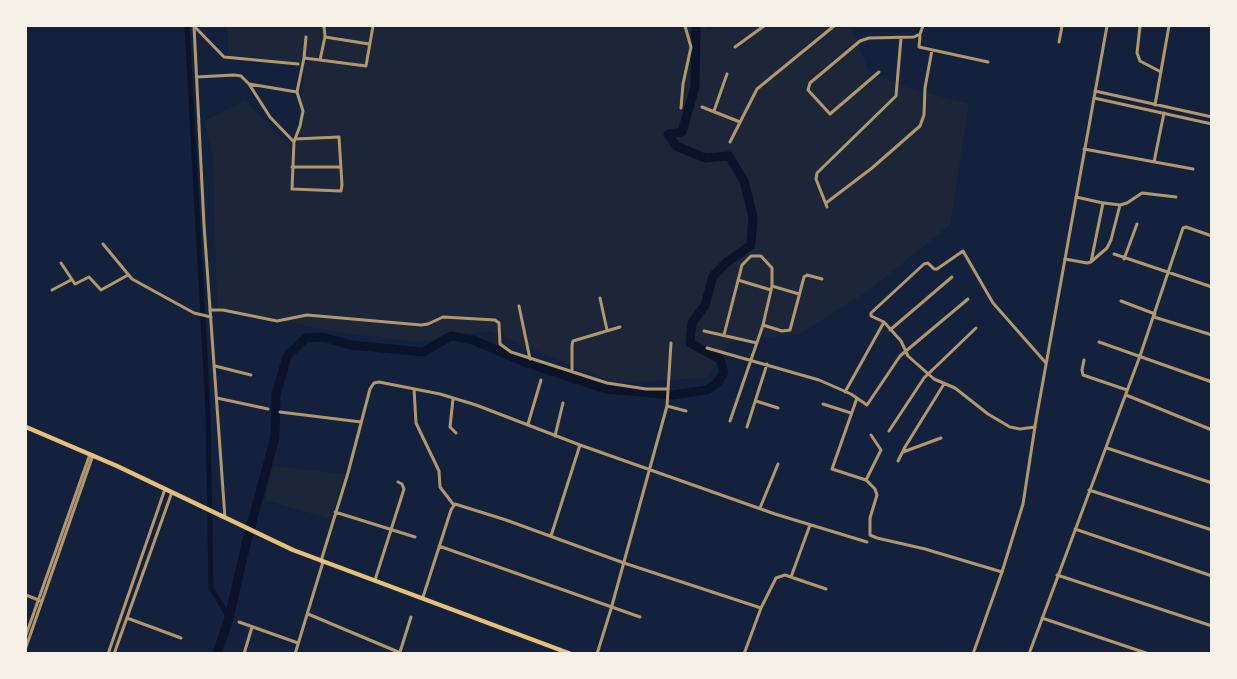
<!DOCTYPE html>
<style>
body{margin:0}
#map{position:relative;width:1237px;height:679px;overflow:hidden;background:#14213d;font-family:"DM Sans",sans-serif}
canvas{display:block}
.frame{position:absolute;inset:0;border:27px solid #f6f1e7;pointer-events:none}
</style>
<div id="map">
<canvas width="1237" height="679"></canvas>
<div class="frame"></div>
</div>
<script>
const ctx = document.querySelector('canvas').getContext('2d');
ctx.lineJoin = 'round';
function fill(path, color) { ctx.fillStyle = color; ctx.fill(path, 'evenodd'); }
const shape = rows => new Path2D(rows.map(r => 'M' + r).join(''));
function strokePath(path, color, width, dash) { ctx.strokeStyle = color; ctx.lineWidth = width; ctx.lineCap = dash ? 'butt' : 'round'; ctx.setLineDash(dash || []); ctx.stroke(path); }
fill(shape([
 [227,26,704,26,710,31,715,26,789,26,792,28,798,26,851,26,869,72,909,88,969,104,950,225,868,291,799,334,730,342,707,378,613,383,490,331,415,342,335,332,217,307,213,157,204,121,245,100,292,149,298,143,305,64,278,65,229,57],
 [273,466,345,474,331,519,265,500]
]), '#1d2539');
strokePath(shape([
 [187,26,208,411,211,587,229,618]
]), '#0b132b', 5);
strokePath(shape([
 [217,654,229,618,246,544,275,437,276,395,287,356,306,338,323,337,351,345,423,352,451,336,473,340,527,363,606,389,672,395,707,390,718,382,724,372,720,359,690,343,692,323,705,305,713,276,727,262,751,245,753,217,744,181,729,156,705,158,676,146,668,134,682,132,695,87,696,26]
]), '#0b132b', 9);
strokePath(shape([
 [26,653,26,654]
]), '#b1986c', 1.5);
strokePath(shape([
 [194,26,224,57,298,64],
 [1140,26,1137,53,1140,61,1161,72],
 [920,36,919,47,988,62],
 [325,37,369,44],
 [1059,42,1062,26],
 [735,47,764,26],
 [304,58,320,60,325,37,324,26],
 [320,60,366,66,373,26],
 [879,72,830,114,808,90,810,83,860,41,869,38,914,37,920,34,923,26],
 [197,77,234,75,241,76,249,84,270,117,294,142],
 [249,84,297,92],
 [1095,91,1212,117],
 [1094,98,1212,124],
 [1155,105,1169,26],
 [702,107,740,122],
 [681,108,683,84,691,47,685,26],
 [714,111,727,74],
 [295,139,339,137,342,185,341,191,292,189,294,142,295,139,300,126,303,111,297,92,304,58,306,37],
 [730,142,757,89,834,26],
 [1084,149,1193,169],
 [1154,162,1164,113],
 [292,167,340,167],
 [826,203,872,168,920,126,924,115,925,88,932,50],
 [1104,203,1120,205,1127,203,1142,193,1176,197],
 [827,207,816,179,817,173,896,96,901,38],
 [103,244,132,279,194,313,211,317],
 [1114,254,1212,287],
 [1065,259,1087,263,1091,262,1103,203,1076,197],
 [1124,259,1137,224],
 [1092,261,1107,248,1111,240,1120,205],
 [61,263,75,284,89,277,101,290,128,275],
 [738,280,771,290],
 [772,286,799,294],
 [52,290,71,280],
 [600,298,607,330],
 [1121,301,1155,314],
 [519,306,530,359],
 [210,310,223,310,277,321,307,315,421,325,428,324,443,317,495,320,499,323,500,344,511,352,607,383,646,389,667,389],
 [1154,317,1212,335],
 [763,325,782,331,790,330,804,277,807,275,822,279],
 [890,330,952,277],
 [704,331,757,343],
 [724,335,742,265,751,256,761,256,772,268,772,286,763,325,730,421],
 [1099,342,1212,382],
 [707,348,819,380,851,394,867,405,900,356,968,299],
 [1084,360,1082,370,1083,375,1127,390],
 [215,366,251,375],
 [572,371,572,345,573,341,620,327],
 [414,389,416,423,439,471,440,487,453,504],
 [845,392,884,322],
 [1126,395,1212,430],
 [217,398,268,409],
 [857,398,832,469,866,480,875,489,877,495,870,518,870,535,877,538,925,549,1002,572],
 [453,399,450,427,456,433],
 [756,401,778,408],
 [823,404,851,413],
 [667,406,686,411],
 [280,412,361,422],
 [528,424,541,380],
 [747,427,767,364],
 [1035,427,1020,429,1010,427,988,414,955,388,934,379,908,356,901,341,884,322,871,316,871,313,924,264,928,263,934,269,937,269,963,251,993,303,1046,363],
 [889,431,924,378,976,328],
 [555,436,563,403],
 [1107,448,1212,483],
 [903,452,941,438],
 [898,461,905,447,944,384],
 [866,480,881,450,871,435],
 [1089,490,1212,530],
 [760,508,778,464],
 [335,512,415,537],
 [1075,529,1212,576],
 [551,536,580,445],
 [439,546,640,617],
 [321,561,348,473,370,389,374,383,379,382,440,394,476,405,580,445,775,514,867,542],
 [1057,575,1212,626],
 [791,577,810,525],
 [375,580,404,489,402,484,398,482],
 [26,595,41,601],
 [423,597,451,510,455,504,506,520,624,563,761,608],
 [308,614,403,654],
 [127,618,181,638],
 [1042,618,1149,654],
 [239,622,298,643],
 [26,635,90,454],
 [26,647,93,455],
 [400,652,411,617],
 [108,654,165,489],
 [114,654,172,492],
 [244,654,252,627],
 [295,654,323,562],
 [597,654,611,609,667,406,671,343],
 [744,654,761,608,776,578,785,575,826,589],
 [1029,654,1140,356,1183,228,1186,227,1212,236]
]), '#b1986c', 3);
strokePath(shape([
 [194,26,204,225,225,518],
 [973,654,1002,572,1023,504,1036,420,1107,26]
]), '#b1986c', 3);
strokePath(shape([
 [26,427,117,466,293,550,571,654]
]), '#e5c07b', 4.5);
</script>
